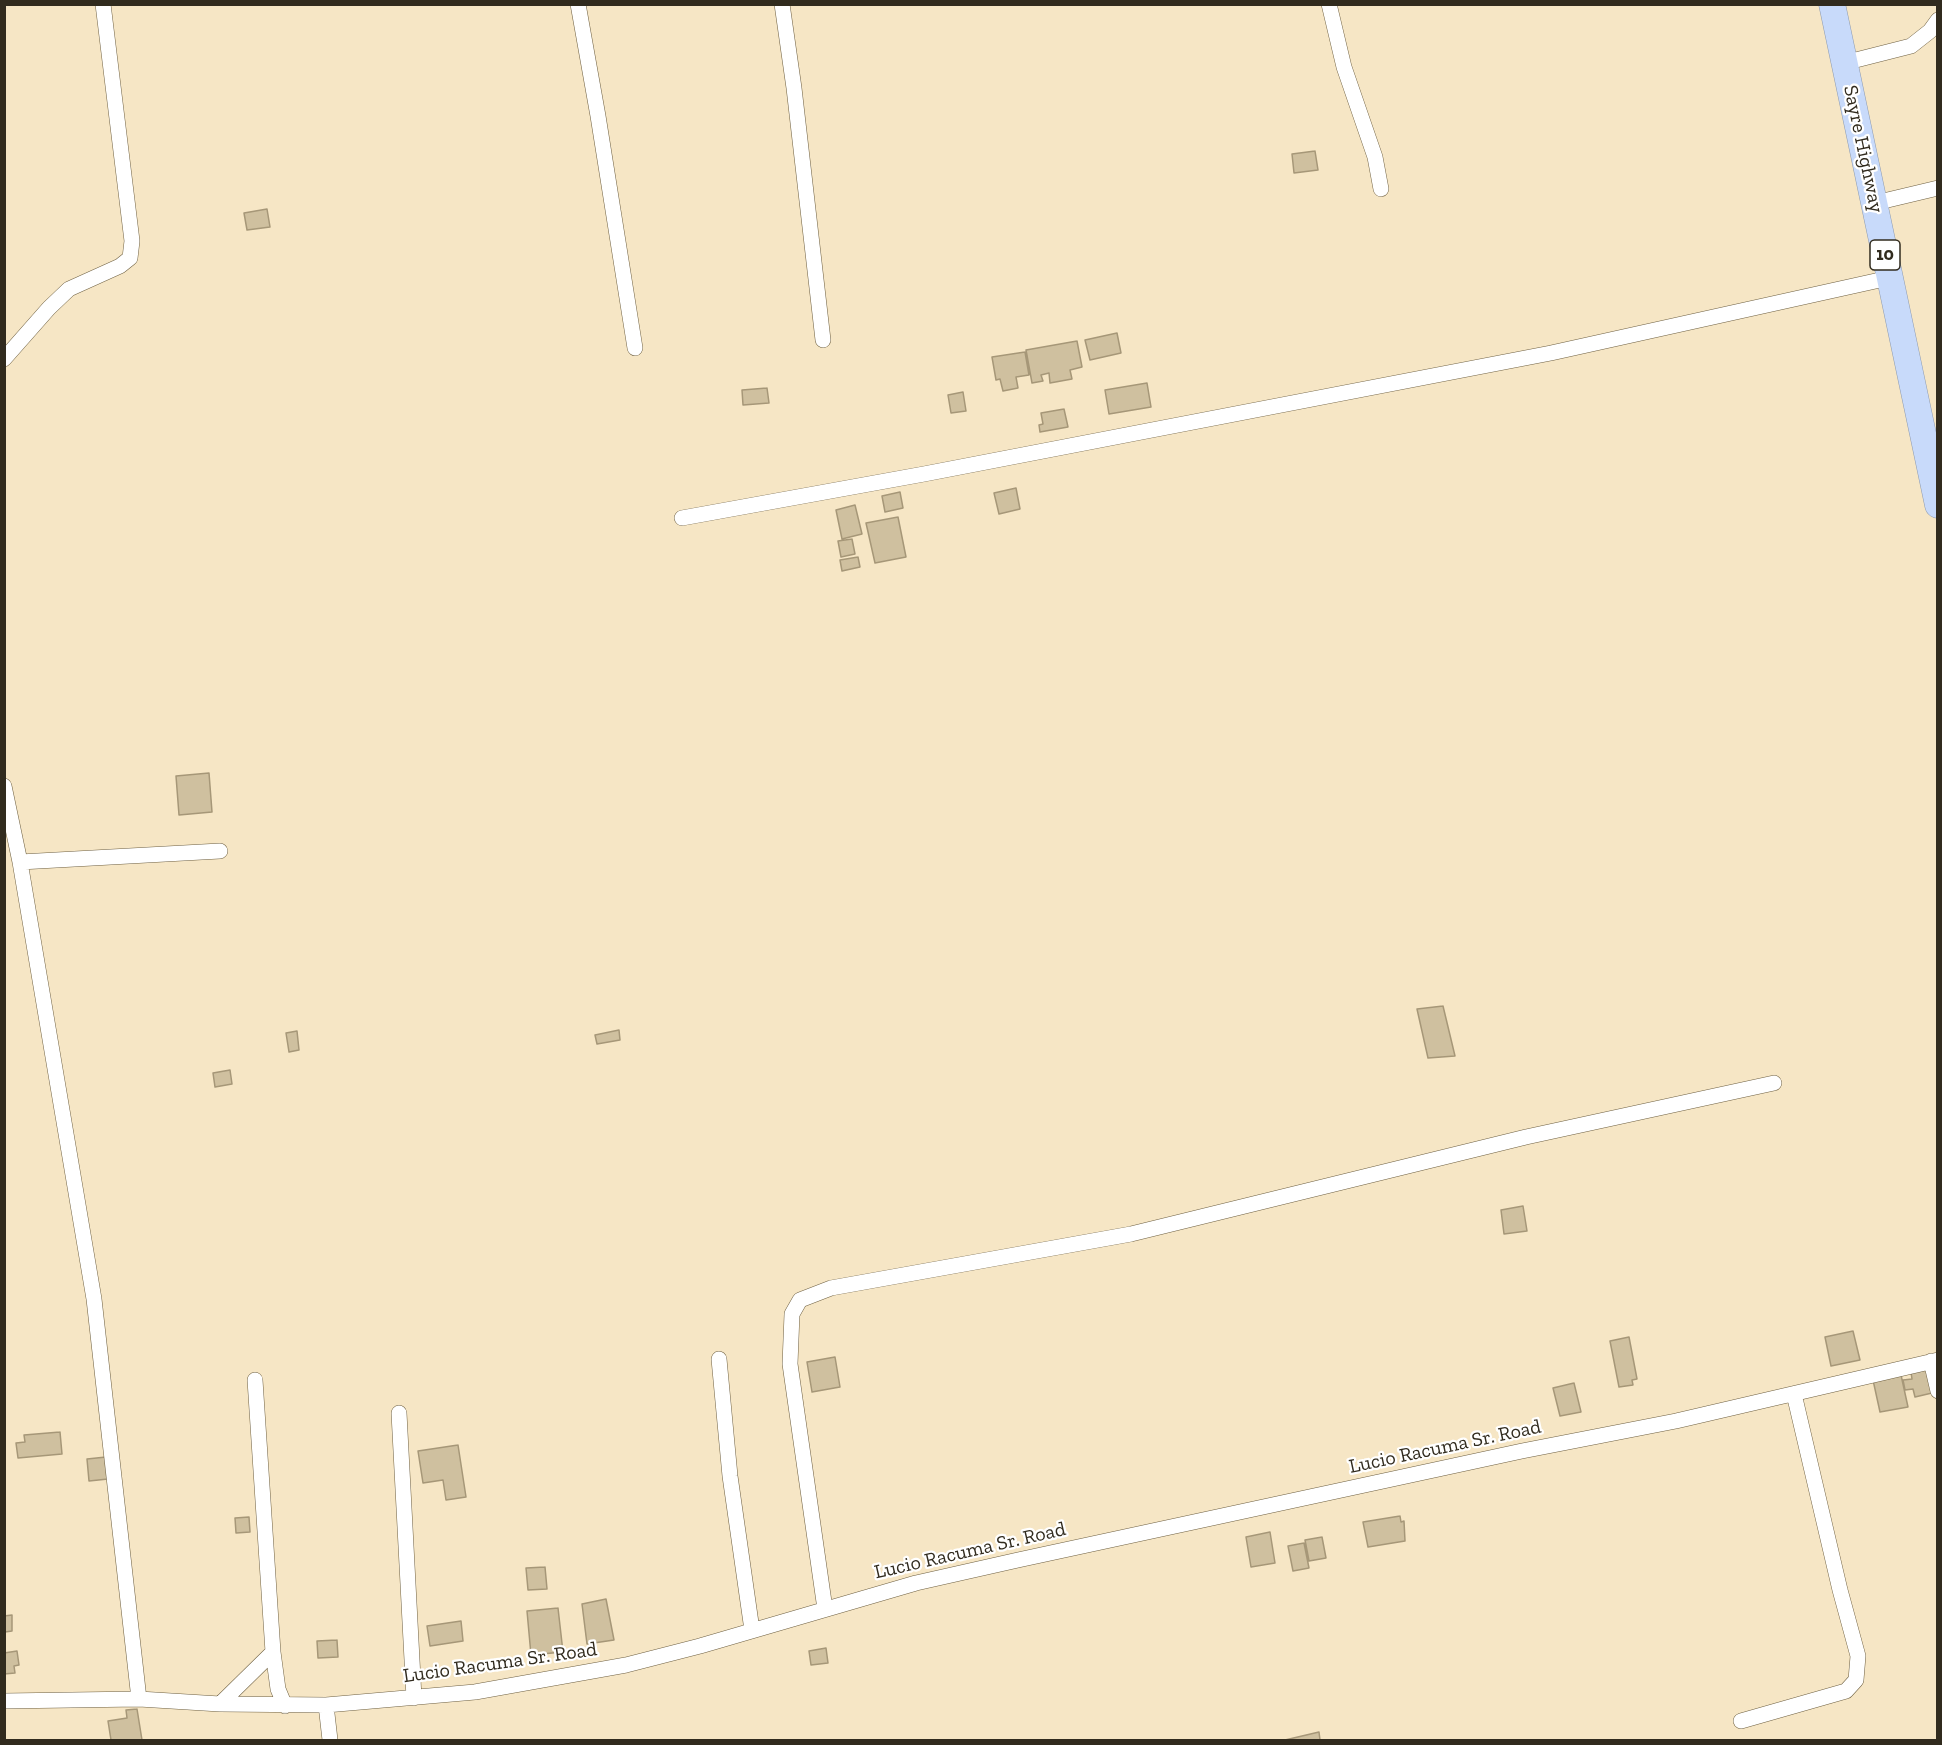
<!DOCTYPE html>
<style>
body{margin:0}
#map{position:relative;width:1942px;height:1745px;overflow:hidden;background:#f6e6c5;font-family:"Zilla Slab",serif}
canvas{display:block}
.frame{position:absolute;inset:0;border:6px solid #312b1e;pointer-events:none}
</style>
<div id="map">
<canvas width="1942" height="1745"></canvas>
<div class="frame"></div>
</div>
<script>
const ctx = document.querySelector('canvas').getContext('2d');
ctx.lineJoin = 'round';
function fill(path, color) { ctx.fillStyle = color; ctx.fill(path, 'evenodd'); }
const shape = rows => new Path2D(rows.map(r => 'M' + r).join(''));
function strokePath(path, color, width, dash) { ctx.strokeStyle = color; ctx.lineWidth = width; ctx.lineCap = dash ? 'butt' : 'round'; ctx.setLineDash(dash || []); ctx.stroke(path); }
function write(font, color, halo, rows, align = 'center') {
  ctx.font = font + ' "Zilla Slab",serif'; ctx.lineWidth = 4.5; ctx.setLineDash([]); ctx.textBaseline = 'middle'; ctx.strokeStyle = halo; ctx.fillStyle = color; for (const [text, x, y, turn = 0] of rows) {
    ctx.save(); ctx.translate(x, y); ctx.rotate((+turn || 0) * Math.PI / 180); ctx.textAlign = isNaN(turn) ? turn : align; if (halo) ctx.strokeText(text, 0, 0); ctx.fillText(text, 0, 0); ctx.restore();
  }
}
const building = shape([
 [1315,151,1318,170,1294,173,1292,154,1315,151],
 [267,209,270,227,247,230,244,213,267,209],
 [1117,333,1121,353,1090,360,1085,340,1117,333],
 [1077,341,1082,367,1070,370,1072,379,1050,383,1049,373,1041,375,1043,381,1032,383,1026,350,1077,341],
 [1025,352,1029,375,1016,377,1018,388,1003,391,1000,379,996,380,992,357,1025,352],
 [1147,383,1151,407,1109,414,1105,390,1147,383],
 [767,388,769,403,743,405,742,390,767,388],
 [963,392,966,411,951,413,948,395,963,392],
 [1064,409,1068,427,1040,432,1039,425,1043,424,1041,413,1064,409],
 [1016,488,1020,509,999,514,994,493,1016,488],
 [900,492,903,508,885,512,882,496,900,492],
 [855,505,862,534,842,539,836,510,855,505],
 [898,517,906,557,875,563,866,523,898,517],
 [852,539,855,554,841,557,838,541,852,539],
 [858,557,860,567,842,571,840,560,858,557],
 [209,773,212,812,179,815,176,776,209,773],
 [1443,1006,1455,1056,1428,1058,1417,1009,1443,1006],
 [619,1030,620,1040,597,1044,595,1035,619,1030],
 [297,1031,299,1050,289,1052,286,1033,297,1031],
 [230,1070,232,1084,215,1087,213,1073,230,1070],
 [1523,1206,1527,1231,1504,1234,1501,1210,1523,1206],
 [1853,1331,1860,1360,1831,1366,1825,1337,1853,1331],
 [1629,1337,1637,1379,1632,1380,1633,1385,1619,1387,1610,1341,1629,1337],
 [835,1357,840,1387,812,1392,807,1362,835,1357],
 [1927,1368,1932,1393,1915,1397,1913,1389,1905,1390,1903,1380,1912,1379,1911,1372,1927,1368],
 [1901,1375,1908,1407,1880,1412,1873,1380,1901,1375],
 [1574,1383,1581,1412,1560,1416,1553,1388,1574,1383],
 [60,1432,62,1454,18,1458,16,1443,25,1442,24,1435,60,1432],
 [458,1445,466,1497,446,1500,443,1480,423,1483,418,1451,458,1445],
 [106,1457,108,1479,89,1481,87,1459,106,1457],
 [1400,1516,1401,1522,1404,1521,1405,1541,1368,1547,1363,1522,1400,1516],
 [249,1517,250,1532,236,1533,235,1518,249,1517],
 [1270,1532,1275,1563,1251,1567,1246,1537,1270,1532],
 [1322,1537,1326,1558,1309,1561,1305,1540,1322,1537],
 [1304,1543,1309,1568,1293,1571,1288,1546,1304,1543],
 [545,1567,547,1589,528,1590,526,1568,545,1567],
 [606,1599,614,1640,587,1644,582,1604,606,1599],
 [558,1608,563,1652,531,1655,527,1611,558,1608],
 [12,1615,12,1631,5,1632,4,1638,4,1616,12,1615],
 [461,1621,463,1641,430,1646,427,1626,461,1621],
 [337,1640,338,1657,318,1658,317,1641,337,1640],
 [826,1648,828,1663,811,1665,809,1651,826,1648],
 [17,1651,19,1665,14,1666,15,1673,4,1674,4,1653,17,1651],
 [137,1709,142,1740,111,1740,108,1721,127,1718,126,1710,137,1709],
 [1319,1732,1320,1740,1285,1740,1319,1732]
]);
fill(building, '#cfc09f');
strokePath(building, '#a69778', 1.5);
const minor = shape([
 [578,4,598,116,635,348],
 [782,4,794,88,823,340],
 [1329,4,1344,67,1375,157,1381,189],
 [1844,63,1911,46,1930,31,1938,20],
 [1875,203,1938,188],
 [4,359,49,308,69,289,120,266,130,258,132,241,103,4],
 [682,518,924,474,1551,353,1889,278],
 [4,786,20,862,94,1299,139,1699],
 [20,862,220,851],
 [719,1359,730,1476,752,1630],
 [1931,1361,1938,1391],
 [255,1380,273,1652,278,1689,285,1706],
 [399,1413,414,1698],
 [825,1609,790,1364,792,1314,800,1300,831,1288,1131,1234,1526,1137,1774,1083],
 [4,1701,139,1699,220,1704,326,1705,475,1692,626,1665,700,1646,916,1583,1018,1560,1522,1451,1676,1421,1938,1360],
 [220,1704,273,1652],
 [326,1705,330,1740],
 [1741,1721,1846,1691,1856,1680,1858,1656,1840,1590,1794,1394]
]);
const trunk = shape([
 [1832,4,1938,505]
]);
strokePath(minor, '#6f6143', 16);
strokePath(trunk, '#8a97ac', 27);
strokePath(minor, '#fff', 15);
strokePath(trunk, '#c8dafa', 26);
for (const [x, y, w] of [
 [1885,255,30]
]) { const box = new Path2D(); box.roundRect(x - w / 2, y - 15, w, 30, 4.5); ctx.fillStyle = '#fff'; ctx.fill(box); strokePath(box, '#312b1e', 1.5); }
write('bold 18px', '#312b1e', null, [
 ["10",1885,255]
]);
write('20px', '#312b1e', '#fff', [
 ["Sayre Highway",1863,149,78],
 ["Lucio Racuma Sr. Road",1445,1447,-12],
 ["Lucio Racuma Sr. Road",970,1551,-13],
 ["Lucio Racuma Sr. Road",500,1663,-8]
]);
</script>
